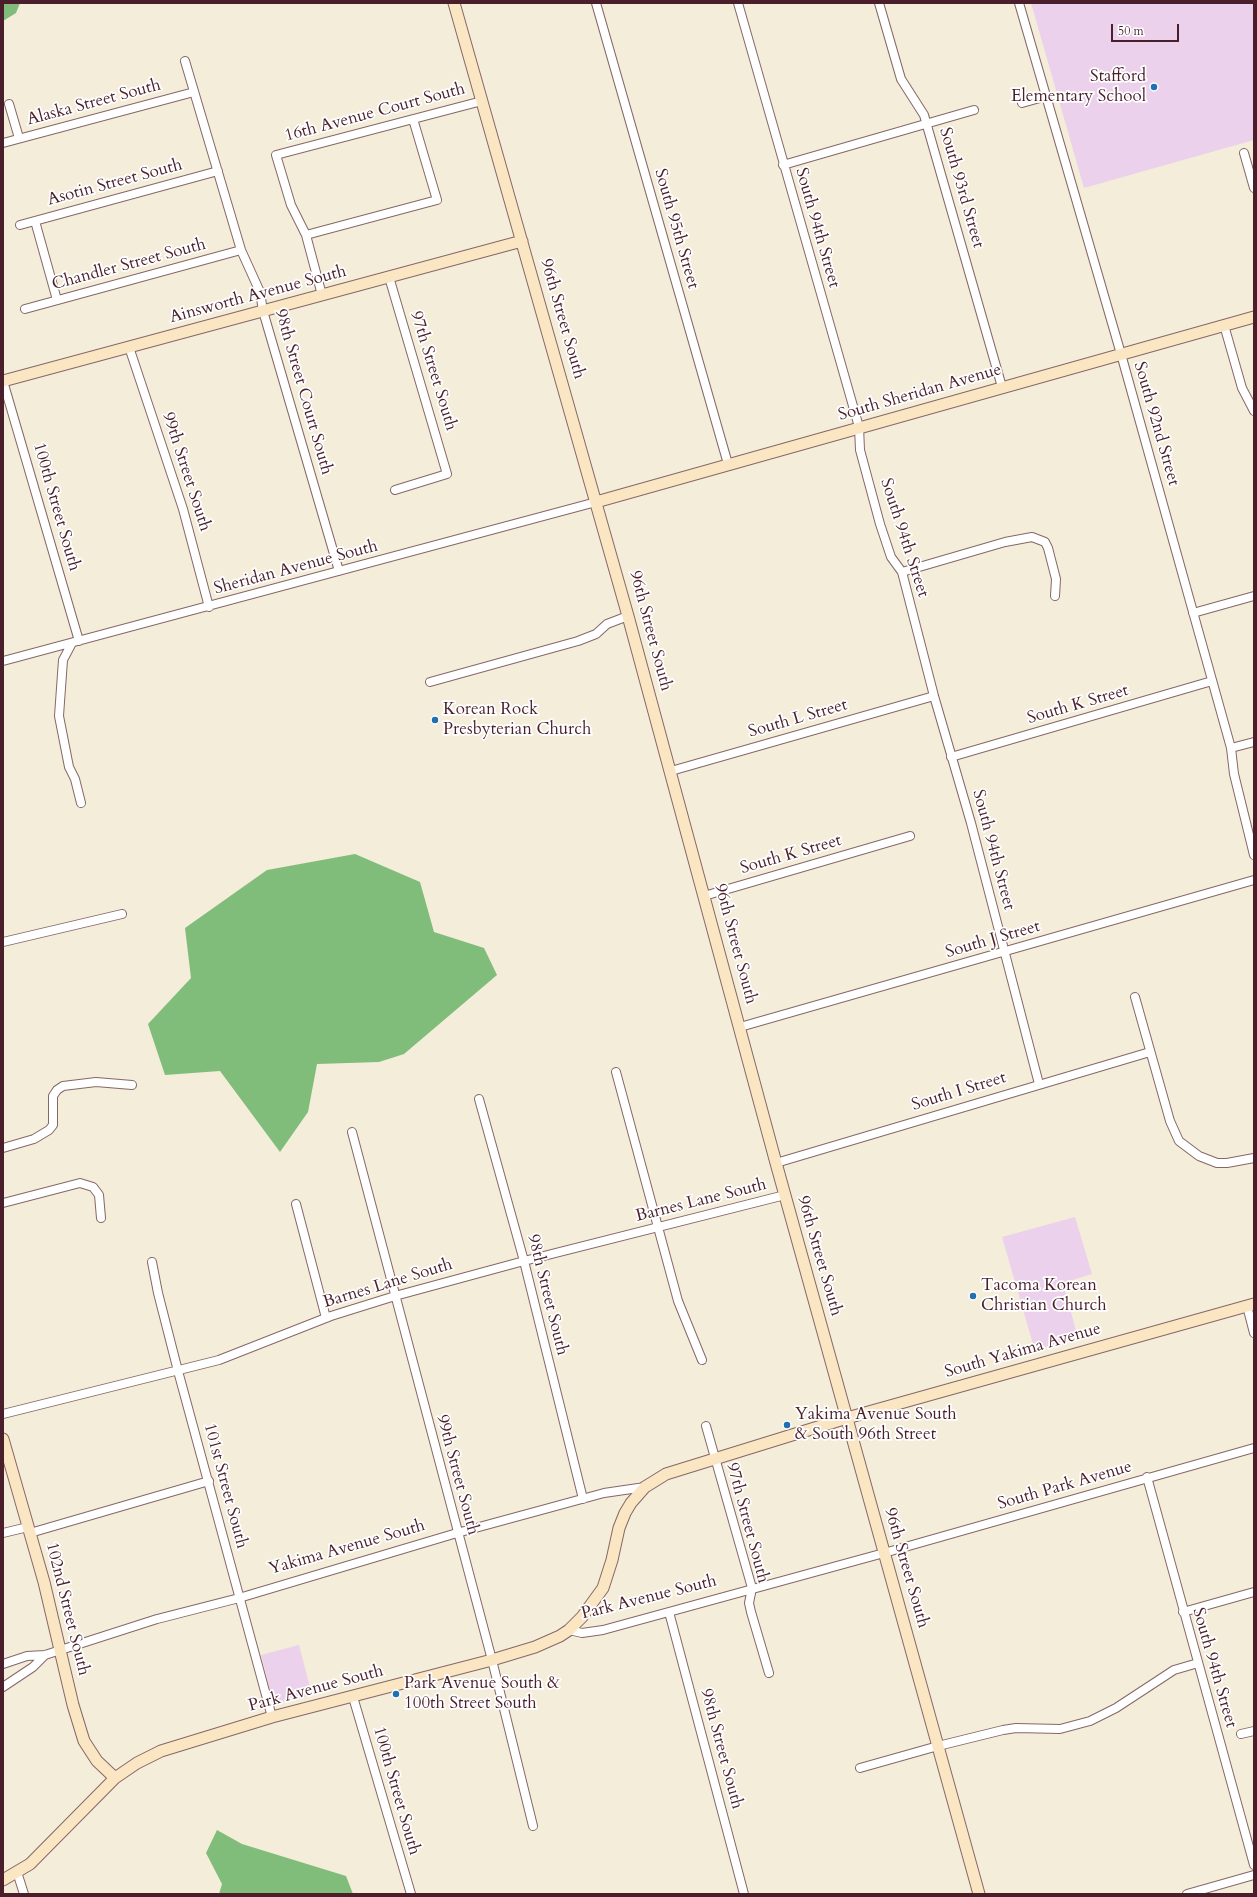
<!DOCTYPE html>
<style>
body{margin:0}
#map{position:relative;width:1257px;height:1897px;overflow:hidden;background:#f4edda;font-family:Cardo,serif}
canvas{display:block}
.frame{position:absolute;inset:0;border:4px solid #4a1f2b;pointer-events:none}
.scale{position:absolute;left:1111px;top:24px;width:68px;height:18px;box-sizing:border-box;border:2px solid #4a1f2b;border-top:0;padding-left:5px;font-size:12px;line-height:14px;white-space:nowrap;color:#4a1f2b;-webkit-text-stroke:3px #fff;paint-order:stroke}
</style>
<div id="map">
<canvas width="1257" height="1897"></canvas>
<div class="frame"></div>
<div class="scale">50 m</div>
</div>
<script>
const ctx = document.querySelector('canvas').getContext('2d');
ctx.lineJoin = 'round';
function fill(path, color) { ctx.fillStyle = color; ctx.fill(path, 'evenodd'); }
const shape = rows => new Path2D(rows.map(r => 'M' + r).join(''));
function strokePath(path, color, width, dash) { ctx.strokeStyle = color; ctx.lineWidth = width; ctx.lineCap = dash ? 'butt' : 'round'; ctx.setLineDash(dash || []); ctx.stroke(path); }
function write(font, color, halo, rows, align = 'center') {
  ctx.font = font + ' Cardo,serif'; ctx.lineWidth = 3.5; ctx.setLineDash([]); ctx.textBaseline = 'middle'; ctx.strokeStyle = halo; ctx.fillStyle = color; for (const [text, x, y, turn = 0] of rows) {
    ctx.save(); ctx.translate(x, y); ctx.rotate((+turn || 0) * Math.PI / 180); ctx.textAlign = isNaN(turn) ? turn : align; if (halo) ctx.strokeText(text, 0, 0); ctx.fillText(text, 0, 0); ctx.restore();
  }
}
fill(shape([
 [1031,3,1254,3,1254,140,1084,188],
 [1075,1217,1092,1274,1063,1283,1078,1338,1035,1351,1002,1237],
 [299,1645,312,1695,274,1705,261,1655]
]), '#ebd1eb');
fill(shape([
 [3,3,20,3,16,13,3,21],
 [355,854,420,882,434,932,484,948,497,975,404,1054,379,1062,317,1064,308,1112,280,1152,220,1071,165,1075,148,1024,191,978,185,928,267,870],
 [217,1830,242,1844,346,1876,353,1894,219,1894,222,1884,206,1853]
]), '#80bd7b');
const street = shape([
 [596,3,728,464],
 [738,3,859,427,860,450,880,524,891,557,902,572,934,696,971,823,1039,1084],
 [879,3,901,79,924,115,1002,387],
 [1019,3,1121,354,1231,748,1234,774,1254,855],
 [185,61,241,250,260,292,263,311,339,571],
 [1022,103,1047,96],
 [9,104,19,138],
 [3,143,194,92],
 [1244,153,1254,188],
 [783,165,974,110],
 [35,221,57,300],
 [20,225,218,171],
 [306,235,437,200,413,119],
 [389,277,447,474,395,490],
 [322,295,306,235,291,205,276,155,482,101],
 [25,309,241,250],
 [1224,325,1242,388,1254,411],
 [129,347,183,509,209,607],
 [3,381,79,641],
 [902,572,1005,542,1032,537,1045,542,1048,548,1056,579,1055,596],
 [1193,613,1254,596],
 [72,643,63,660,59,716,69,767,75,779,81,803],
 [3,661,596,502],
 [430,682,578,641,596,634,607,624,628,616],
 [1231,748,1254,742],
 [951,757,1212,681],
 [671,771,934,696],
 [704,896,910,836],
 [3,942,122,914],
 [1135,997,1170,1121,1179,1141,1199,1156,1217,1163,1227,1163,1254,1158],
 [740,1027,1254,880],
 [616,1072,678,1301,702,1360],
 [479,1099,524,1261,583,1499],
 [352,1132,492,1660,533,1826],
 [3,1148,34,1139,49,1130,53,1125,53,1096,57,1090,63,1086,96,1082,132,1085],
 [776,1163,1150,1052],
 [3,1203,80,1183,93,1187,99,1195,101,1218],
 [296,1204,326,1318],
 [152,1262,158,1293,178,1371,272,1717],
 [1247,1306,1254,1333],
 [3,1414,219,1360,331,1316,395,1296,524,1261,785,1195],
 [706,1426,752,1588,749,1603,751,1612,769,1673],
 [1147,1477,1254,1865],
 [3,1533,28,1527],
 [30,1533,209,1481],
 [669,1612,744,1894],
 [1183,1612,1254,1592],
 [569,1630,582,1633,603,1630,884,1553,1254,1448],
 [3,1664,27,1656,45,1655,157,1619,239,1598,457,1533,604,1493,645,1487],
 [3,1687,33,1667,45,1655],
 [353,1697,411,1894],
 [1241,1734,1254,1731],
 [860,1768,938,1746,1003,1730,1016,1728,1060,1729,1090,1721,1116,1708,1174,1670,1198,1663],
 [17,1872,24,1894],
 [1187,1894,1254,1875]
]);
const secondary = shape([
 [454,3,628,616,776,1163,979,1894],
 [3,381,522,241],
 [596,502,1254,317],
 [3,1439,44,1582,73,1705,84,1741,97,1761,115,1778],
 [3,1880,30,1864,115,1778,137,1763,161,1751,272,1717,492,1660,535,1647,560,1636,569,1630,582,1617,603,1588,612,1560,619,1528,625,1513,631,1503,645,1487,666,1474,847,1418,1254,1304]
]);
strokePath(street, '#866768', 10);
strokePath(secondary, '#866768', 13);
strokePath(street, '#fff', 8);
strokePath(secondary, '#fbe6c3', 11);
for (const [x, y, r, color] of [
 [1154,87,4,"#1f6fb2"],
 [435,720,4,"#1f6fb2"],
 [973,1296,4,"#1f6fb2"],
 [787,1425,4,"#1f6fb2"],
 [396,1694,4,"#1f6fb2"]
]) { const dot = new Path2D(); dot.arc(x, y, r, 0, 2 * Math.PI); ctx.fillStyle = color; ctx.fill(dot); strokePath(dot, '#fff', 1.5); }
write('17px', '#4a1f2b', '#fff', [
 ["Stafford",1146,77,"right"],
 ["Elementary School",1146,97,"right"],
 ["Korean Rock",443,710],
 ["Presbyterian Church",443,730],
 ["Tacoma Korean",981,1286],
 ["Christian Church",981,1306],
 ["Yakima Avenue South",795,1415],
 ["& South 96th Street",795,1435],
 ["Park Avenue South &",404,1684],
 ["100th Street South",404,1704]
], 'left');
write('17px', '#4a1f2b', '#fff', [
 ["Alaska Street South",94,103,-15],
 ["16th Avenue Court South",375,113,-15],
 ["Asotin Street South",115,183,-15],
 ["South 93rd Street",961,188,74],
 ["South 94th Street",817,228,74],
 ["South 95th Street",676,229,74],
 ["Chandler Street South",129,265,-15],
 ["Ainsworth Avenue South",258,295,-15],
 ["96th Street South",562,319,74],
 ["97th Street South",433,371,73],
 ["98th Street Court South",303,392,74],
 ["South Sheridan Avenue",920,393,-16],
 ["South 92nd Street",1156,424,74],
 ["99th Street South",186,472,72],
 ["100th Street South",56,507,74],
 ["South 94th Street",904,538,72],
 ["Sheridan Avenue South",296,568,-15],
 ["96th Street South",650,631,75],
 ["South K Street",1078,705,-16],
 ["South L Street",798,719,-16],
 ["South 94th Street",993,850,75],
 ["South K Street",791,855,-16],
 ["South J Street",993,940,-16],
 ["96th Street South",735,944,75],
 ["South I Street",959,1092,-17],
 ["Barnes Lane South",701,1201,-14],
 ["96th Street South",819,1256,74],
 ["Barnes Lane South",388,1284,-17],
 ["98th Street South",547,1295,76],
 ["South Yakima Avenue",1023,1351,-16],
 ["99th Street South",457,1475,75],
 ["101st Street South",225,1486,75],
 ["South Park Avenue",1065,1486,-16],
 ["97th Street South",747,1523,75],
 ["Yakima Avenue South",347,1548,-16],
 ["96th Street South",906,1568,74],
 ["Park Avenue South",649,1598,-14],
 ["102nd Street South",67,1609,76],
 ["South 94th Street",1214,1668,74],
 ["Park Avenue South",316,1689,-15],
 ["98th Street South",721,1749,75],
 ["100th Street South",396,1791,74]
]);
</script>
